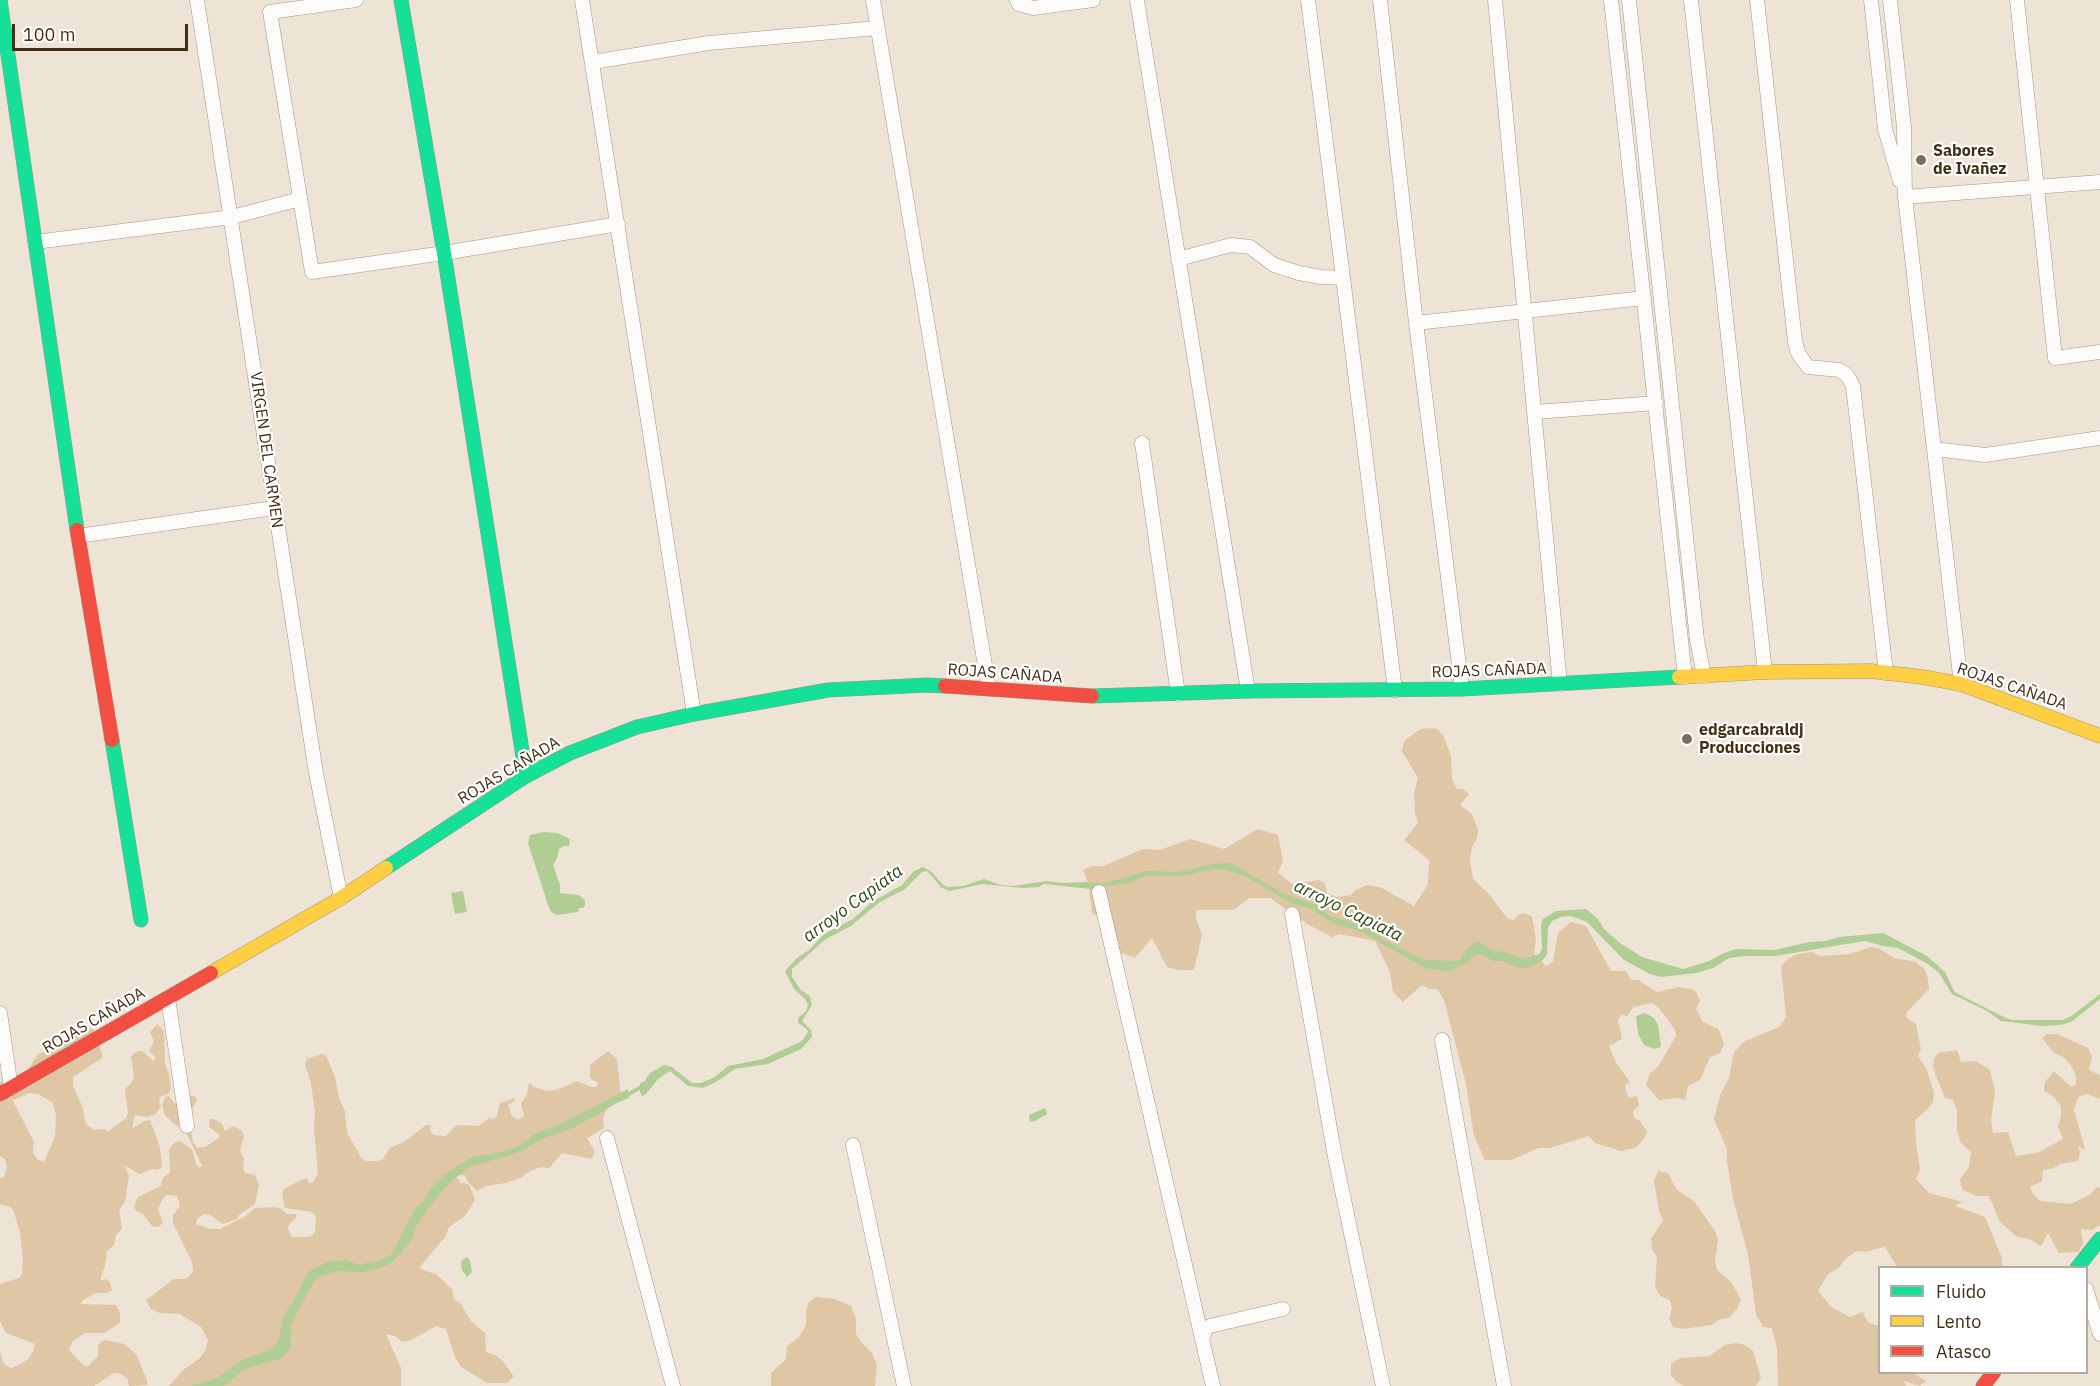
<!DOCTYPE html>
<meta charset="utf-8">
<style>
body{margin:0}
#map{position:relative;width:2100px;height:1386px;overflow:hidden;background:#eee4d6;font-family:"IBM Plex Sans",sans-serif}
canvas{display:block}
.legend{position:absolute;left:1878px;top:1266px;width:210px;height:108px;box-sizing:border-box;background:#fff;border:2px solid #b3aca1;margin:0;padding:8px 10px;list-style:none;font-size:18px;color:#422f14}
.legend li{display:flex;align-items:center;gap:12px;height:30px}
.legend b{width:30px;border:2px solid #b3aca1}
.scale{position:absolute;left:12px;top:24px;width:176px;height:27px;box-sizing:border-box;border:3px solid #422f14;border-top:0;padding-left:8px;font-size:18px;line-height:21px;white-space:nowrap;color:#422f14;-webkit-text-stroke:4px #fff;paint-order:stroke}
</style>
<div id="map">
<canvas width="2100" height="1386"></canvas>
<ul class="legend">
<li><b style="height:8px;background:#16e098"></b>Fluido</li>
<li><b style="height:8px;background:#ffcf43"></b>Lento</li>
<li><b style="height:8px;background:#f24e42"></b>Atasco</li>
</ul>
<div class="scale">100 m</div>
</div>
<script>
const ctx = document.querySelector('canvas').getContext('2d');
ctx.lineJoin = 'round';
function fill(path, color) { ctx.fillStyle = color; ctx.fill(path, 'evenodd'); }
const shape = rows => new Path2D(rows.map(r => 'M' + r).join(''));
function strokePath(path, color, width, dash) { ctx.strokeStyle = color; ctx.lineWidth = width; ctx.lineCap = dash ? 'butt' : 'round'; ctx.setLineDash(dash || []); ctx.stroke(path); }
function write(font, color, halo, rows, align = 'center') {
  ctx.font = font + ' "IBM Plex Sans",sans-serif'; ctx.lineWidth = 4.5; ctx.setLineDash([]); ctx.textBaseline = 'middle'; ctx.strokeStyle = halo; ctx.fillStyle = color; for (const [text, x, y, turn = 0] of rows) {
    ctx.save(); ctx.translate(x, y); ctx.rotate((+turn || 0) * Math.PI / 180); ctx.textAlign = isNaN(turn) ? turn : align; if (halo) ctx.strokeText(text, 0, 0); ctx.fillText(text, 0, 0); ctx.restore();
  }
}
fill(shape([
 [1426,728,1437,729,1443,735,1451,756,1452,779,1457,789,1463,789,1469,794,1460,805,1472,814,1478,830,1477,838,1472,847,1470,860,1473,879,1489,894,1507,918,1514,920,1518,915,1523,913,1532,916,1536,940,1534,954,1546,966,1553,962,1558,933,1571,922,1586,926,1611,971,1626,971,1631,980,1638,980,1657,992,1679,987,1692,989,1696,992,1700,1001,1696,1009,1703,1022,1718,1029,1721,1035,1724,1044,1720,1053,1710,1057,1700,1080,1688,1086,1685,1100,1677,1098,1659,1100,1646,1085,1650,1073,1658,1067,1676,1036,1675,1030,1659,1008,1652,1003,1633,1007,1628,1016,1621,1015,1618,1020,1622,1039,1609,1046,1616,1063,1630,1082,1625,1085,1628,1098,1637,1096,1639,1106,1633,1111,1634,1118,1640,1121,1647,1132,1644,1139,1635,1148,1621,1151,1595,1143,1589,1136,1550,1148,1539,1148,1511,1160,1485,1160,1474,1136,1466,1084,1444,1000,1437,989,1429,989,1422,985,1403,1002,1393,992,1390,972,1375,941,1339,934,1332,937,1307,924,1270,898,1249,898,1234,910,1196,910,1196,919,1202,935,1194,970,1178,970,1167,967,1152,938,1135,958,1110,949,1103,920,1092,913,1088,882,1083,870,1092,866,1103,866,1143,849,1160,850,1190,839,1224,849,1258,829,1278,835,1283,861,1278,873,1292,884,1319,880,1325,883,1327,893,1337,897,1351,895,1354,891,1367,885,1380,887,1414,906,1428,884,1429,860,1404,840,1418,823,1415,813,1414,793,1418,778,1402,751,1404,741,1419,730],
 [1871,947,1880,949,1894,958,1916,962,1925,970,1928,979,1929,989,1907,1012,1906,1017,1916,1024,1921,1049,1918,1056,1926,1068,1934,1092,1933,1102,1927,1110,1915,1120,1916,1142,1920,1170,1916,1179,1929,1193,1963,1202,1955,1206,1985,1217,2002,1258,2002,1267,1897,1267,1885,1247,1865,1252,1857,1251,1846,1258,1839,1268,1828,1274,1818,1291,1831,1307,1850,1317,1862,1312,1869,1323,1879,1326,1880,1372,1913,1373,1926,1381,1920,1386,1904,1381,1906,1386,1778,1386,1777,1349,1772,1328,1763,1327,1756,1315,1748,1254,1733,1199,1727,1161,1727,1149,1714,1119,1720,1095,1729,1078,1734,1052,1745,1041,1779,1027,1786,1017,1781,966,1789,958,1798,954,1811,952,1820,956,1850,954],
 [157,1024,164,1031,165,1064,169,1074,171,1089,169,1093,160,1097,159,1102,161,1106,156,1114,147,1117,135,1115,132,1128,145,1121,150,1120,160,1147,162,1167,158,1170,153,1169,139,1174,124,1165,129,1175,125,1202,119,1210,122,1229,116,1235,114,1245,107,1251,105,1266,101,1276,101,1281,106,1279,110,1282,112,1291,107,1293,96,1293,83,1300,81,1304,116,1305,120,1313,120,1323,104,1333,85,1333,73,1341,69,1350,83,1365,87,1367,98,1356,98,1346,101,1342,105,1340,124,1344,136,1354,147,1380,147,1385,129,1386,127,1378,119,1373,114,1373,94,1386,0,1386,0,1351,3,1362,6,1366,11,1368,21,1364,29,1358,34,1349,35,1344,6,1333,0,1321,0,1284,19,1278,22,1273,23,1262,20,1233,14,1212,11,1207,0,1204,0,1178,4,1177,7,1168,5,1159,0,1156,0,1082,20,1082,38,1054,57,1047,69,1037,90,1028,94,1030,102,1053,102,1058,73,1077,73,1086,82,1106,86,1124,94,1130,105,1129,107,1132,126,1118,128,1113,125,1089,132,1082,134,1077,131,1057,134,1053,139,1051,143,1051,153,1061,156,1058,149,1051,154,1041,150,1032],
 [29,1093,38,1094,52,1102,56,1114,55,1137,44,1162,38,1160,33,1153,34,1142,12,1099,14,1100],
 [2047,1034,2057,1034,2088,1048,2092,1057,2089,1070,2100,1075,2100,1099,2087,1094,2078,1097,2074,1110,2085,1149,2078,1147,2080,1152,2078,1161,2060,1164,2052,1169,2043,1170,2042,1181,2030,1187,2033,1194,2040,1201,2071,1204,2091,1194,2096,1187,2100,1188,2100,1225,2092,1230,2081,1229,2083,1243,2079,1252,2059,1253,2048,1233,2041,1246,2029,1239,2017,1237,2000,1222,1989,1196,1976,1196,1962,1189,1960,1179,1969,1167,1971,1152,1961,1143,1957,1131,1957,1111,1953,1100,1945,1098,1933,1068,1934,1059,1938,1053,1957,1050,1961,1062,1976,1061,1990,1070,1995,1091,1991,1120,1993,1133,2008,1132,2016,1156,2037,1153,2063,1139,2058,1126,2061,1116,2061,1106,2053,1096,2044,1091,2045,1082,2054,1071,2071,1087,2076,1085,2076,1075,2070,1064,2063,1057,2054,1053,2042,1038],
 [608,1051,617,1059,621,1095,608,1105,603,1118,604,1128,587,1138,594,1150,594,1155,591,1159,562,1153,549,1168,540,1167,526,1173,523,1177,506,1183,486,1186,477,1191,468,1182,465,1176,460,1174,456,1177,461,1183,469,1184,475,1200,465,1216,449,1227,445,1237,419,1268,437,1275,452,1289,454,1299,461,1304,471,1321,485,1333,486,1352,495,1355,503,1361,514,1377,507,1383,487,1383,461,1367,455,1357,446,1329,436,1326,411,1340,402,1342,395,1336,386,1334,401,1368,401,1386,169,1386,183,1370,199,1359,205,1351,208,1340,201,1327,180,1314,160,1313,151,1309,146,1300,174,1279,186,1279,193,1272,192,1262,173,1223,173,1215,180,1206,177,1196,167,1195,163,1198,158,1209,163,1223,158,1227,152,1226,143,1214,136,1211,134,1207,138,1197,161,1186,163,1178,170,1172,169,1150,175,1142,180,1141,192,1149,196,1164,199,1168,202,1166,185,1130,174,1124,165,1115,162,1104,166,1096,168,1095,174,1103,179,1104,187,1096,195,1096,197,1100,191,1112,190,1125,193,1142,197,1148,205,1147,219,1138,220,1135,209,1127,210,1119,214,1119,222,1124,225,1131,233,1126,241,1130,244,1136,240,1151,244,1159,243,1169,245,1173,255,1175,259,1185,255,1204,239,1215,237,1219,223,1224,210,1215,204,1214,197,1219,196,1224,210,1229,220,1229,244,1217,255,1208,275,1207,280,1208,287,1214,296,1214,296,1218,289,1224,288,1229,292,1237,307,1237,312,1236,315,1231,316,1216,312,1212,285,1208,282,1194,284,1189,297,1182,307,1178,309,1183,313,1182,318,1173,314,1129,315,1112,311,1084,305,1064,307,1059,321,1054,326,1055,335,1077,339,1098,345,1111,347,1133,362,1159,367,1161,376,1161,382,1160,390,1148,404,1142,426,1125,431,1125,430,1131,434,1135,446,1136,456,1125,479,1126,489,1118,493,1119,497,1116,500,1103,515,1098,515,1101,508,1105,512,1116,517,1120,524,1116,521,1104,527,1094,529,1083,534,1087,547,1091,556,1090,577,1081,591,1087,596,1087,598,1083,590,1078,590,1065],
 [1658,1171,1668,1173,1677,1190,1694,1201,1715,1231,1718,1240,1715,1261,1717,1270,1732,1283,1741,1300,1737,1309,1729,1318,1720,1319,1712,1325,1683,1329,1673,1327,1669,1318,1672,1309,1670,1300,1660,1296,1655,1287,1657,1257,1652,1249,1651,1239,1663,1220,1659,1211,1654,1181],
 [816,1297,835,1299,851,1306,856,1319,856,1334,861,1342,872,1353,877,1365,875,1386,771,1386,771,1373,786,1359,787,1346,799,1337,806,1325,806,1311,808,1303],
 [1736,1343,1745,1345,1753,1351,1761,1378,1756,1386,1684,1386,1677,1382,1671,1375,1671,1364,1680,1358,1709,1356,1725,1345]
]), '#dfc6a5');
fill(shape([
 [544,832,557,833,570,839,569,846,564,846,559,849,557,858,553,865,560,885,560,893,579,895,585,900,585,905,583,908,579,908,578,912,557,915,551,912,548,905,528,843,530,835],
 [1230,863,1286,895,1317,905,1328,915,1368,928,1386,941,1424,960,1459,961,1470,946,1475,942,1479,942,1491,950,1508,953,1521,958,1530,957,1539,954,1542,949,1541,925,1543,919,1556,911,1586,909,1598,919,1604,929,1620,943,1642,957,1683,969,1709,961,1724,953,1736,949,1774,950,1810,942,1826,941,1839,937,1883,933,1927,956,1945,972,1954,991,1958,994,2004,1017,2012,1020,2063,1020,2073,1015,2100,994,2100,999,2071,1022,2060,1025,2042,1026,2001,1021,1987,1011,1952,994,1939,973,1928,964,1898,948,1883,946,1865,941,1775,956,1744,956,1729,958,1713,968,1696,973,1661,977,1650,974,1624,960,1587,922,1571,916,1561,917,1552,921,1548,928,1547,954,1543,960,1536,964,1527,968,1516,967,1503,961,1493,961,1481,954,1474,955,1467,963,1448,971,1425,968,1360,931,1336,925,1310,908,1295,905,1247,877,1226,870,1215,869,1182,876,1145,876,1128,883,1091,889,1044,884,1039,887,1022,888,982,884,950,891,942,888,927,871,922,872,905,889,880,902,851,926,826,939,792,969,792,977,801,990,810,996,812,1005,802,1021,811,1030,812,1037,801,1049,768,1064,735,1069,716,1082,703,1088,688,1086,670,1071,658,1079,646,1094,642,1096,640,1092,640,1083,644,1082,650,1073,664,1065,672,1067,692,1083,701,1083,715,1077,728,1066,763,1059,802,1041,808,1032,807,1029,798,1023,798,1018,806,1011,808,1005,805,999,794,989,785,971,797,958,809,950,824,934,853,919,872,902,902,885,914,871,923,867,932,872,943,885,948,887,963,886,984,879,1001,885,1013,886,1047,881,1062,883,1088,882,1102,884,1146,871,1178,872,1212,864],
 [463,891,467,912,455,914,451,893],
 [1645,1013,1654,1018,1658,1025,1661,1047,1655,1049,1644,1045,1638,1034,1636,1016],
 [628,1089,629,1098,619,1102,575,1127,540,1140,520,1152,470,1167,447,1185,430,1206,416,1226,411,1240,393,1262,386,1266,363,1272,337,1271,320,1276,314,1281,294,1318,291,1325,290,1349,280,1359,244,1369,224,1386,191,1386,217,1378,244,1359,267,1352,278,1342,284,1315,296,1297,307,1274,311,1270,328,1262,347,1260,358,1265,380,1260,391,1255,416,1207,423,1202,431,1188,444,1175,453,1169,472,1157,493,1154,517,1147,538,1132,563,1123],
 [1045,1108,1047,1114,1035,1121,1030,1122,1029,1115],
 [466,1257,470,1260,472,1272,467,1277,462,1270,461,1262]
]), '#b0cd93');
strokePath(shape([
 [625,1096,645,1085]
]), '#b0cd93', 4);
const street = shape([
 [197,0,316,773,341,898],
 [356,0,270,12,312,272,444,253,618,224],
 [582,0,694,714],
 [873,0,989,689],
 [1017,0,1019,4,1033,8,1093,0],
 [1137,0,1248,691],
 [1308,0,1395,690],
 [1380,0,1416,323,1462,689],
 [1495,0,1560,684],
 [1611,0,1685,677],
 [1629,0,1697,640,1704,676],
 [1691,0,1765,672],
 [1757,0,1795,341,1798,353,1808,367,1839,370,1847,375,1853,386,1886,673],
 [1871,0,1885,129,1900,181],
 [1890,0,1904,127,1905,197,1961,684],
 [2017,0,2055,358,2100,352],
 [593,62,709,43,877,28],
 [1905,197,2100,182],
 [35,242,232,217,300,199],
 [1178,259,1231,245,1250,247,1274,265,1299,273,1321,277,1343,278],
 [1416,323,1644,298],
 [1535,412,1656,403],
 [1142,443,1178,694],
 [1934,449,1985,455,2100,438],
 [78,536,274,508],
 [1099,892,1213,1386],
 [1292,914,1335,1157,1383,1386],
 [168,998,187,1126],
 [0,1013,11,1088],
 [1442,1040,1504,1386],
 [607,1138,673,1386],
 [853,1145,904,1386],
 [2086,1289,2100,1334],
 [1202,1339,1206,1329,1210,1326,1283,1309]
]);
const fast = shape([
 [0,0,77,530],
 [401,0,444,253,526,776],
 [1092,696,1248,691,1462,689,1679,677],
 [112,740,141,920],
 [386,868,526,776,570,753,637,727,694,714,828,690,927,685,945,686],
 [2077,1268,2100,1239]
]);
const slow = shape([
 [1679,677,1765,672,1871,671,1922,677,1961,684,2100,736],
 [211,973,341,898,386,868]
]);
const jam = shape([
 [77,530,112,740],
 [945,686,1092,696],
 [0,1094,211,973],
 [1983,1386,1994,1372]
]);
strokePath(street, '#a39683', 15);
strokePath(fast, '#a39683', 15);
strokePath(slow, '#a39683', 15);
strokePath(jam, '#a39683', 15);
strokePath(street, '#fcfbf9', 14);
strokePath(fast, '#16e098', 14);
strokePath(slow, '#ffcf43', 14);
strokePath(jam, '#f24e42', 14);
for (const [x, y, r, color] of [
 [1921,160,6,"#7e6e58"],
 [1687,739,6,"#7e6e58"]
]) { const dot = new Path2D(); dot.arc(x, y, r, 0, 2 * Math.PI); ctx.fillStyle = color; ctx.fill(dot); strokePath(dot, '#fff', 2); }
write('bold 16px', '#422f14', '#fff', [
 ["Sabores",1933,151],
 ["de Ivañez",1933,169],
 ["edgarcabraldj",1699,730],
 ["Producciones",1699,748]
], 'left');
write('16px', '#422f14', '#fff', [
 ["VIRGEN DEL CARMEN",266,450,82],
 ["ROJAS CAÑADA",1489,671,-2],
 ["ROJAS CAÑADA",1005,674,4],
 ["ROJAS CAÑADA",2012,687,19],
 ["ROJAS CAÑADA",509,771,-31],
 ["ROJAS CAÑADA",94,1021,-30]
]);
write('italic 18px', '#2c4914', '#fff', [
 ["arroyo Capiata",853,904,-36],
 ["arroyo Capiata",1348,911,26]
]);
</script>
